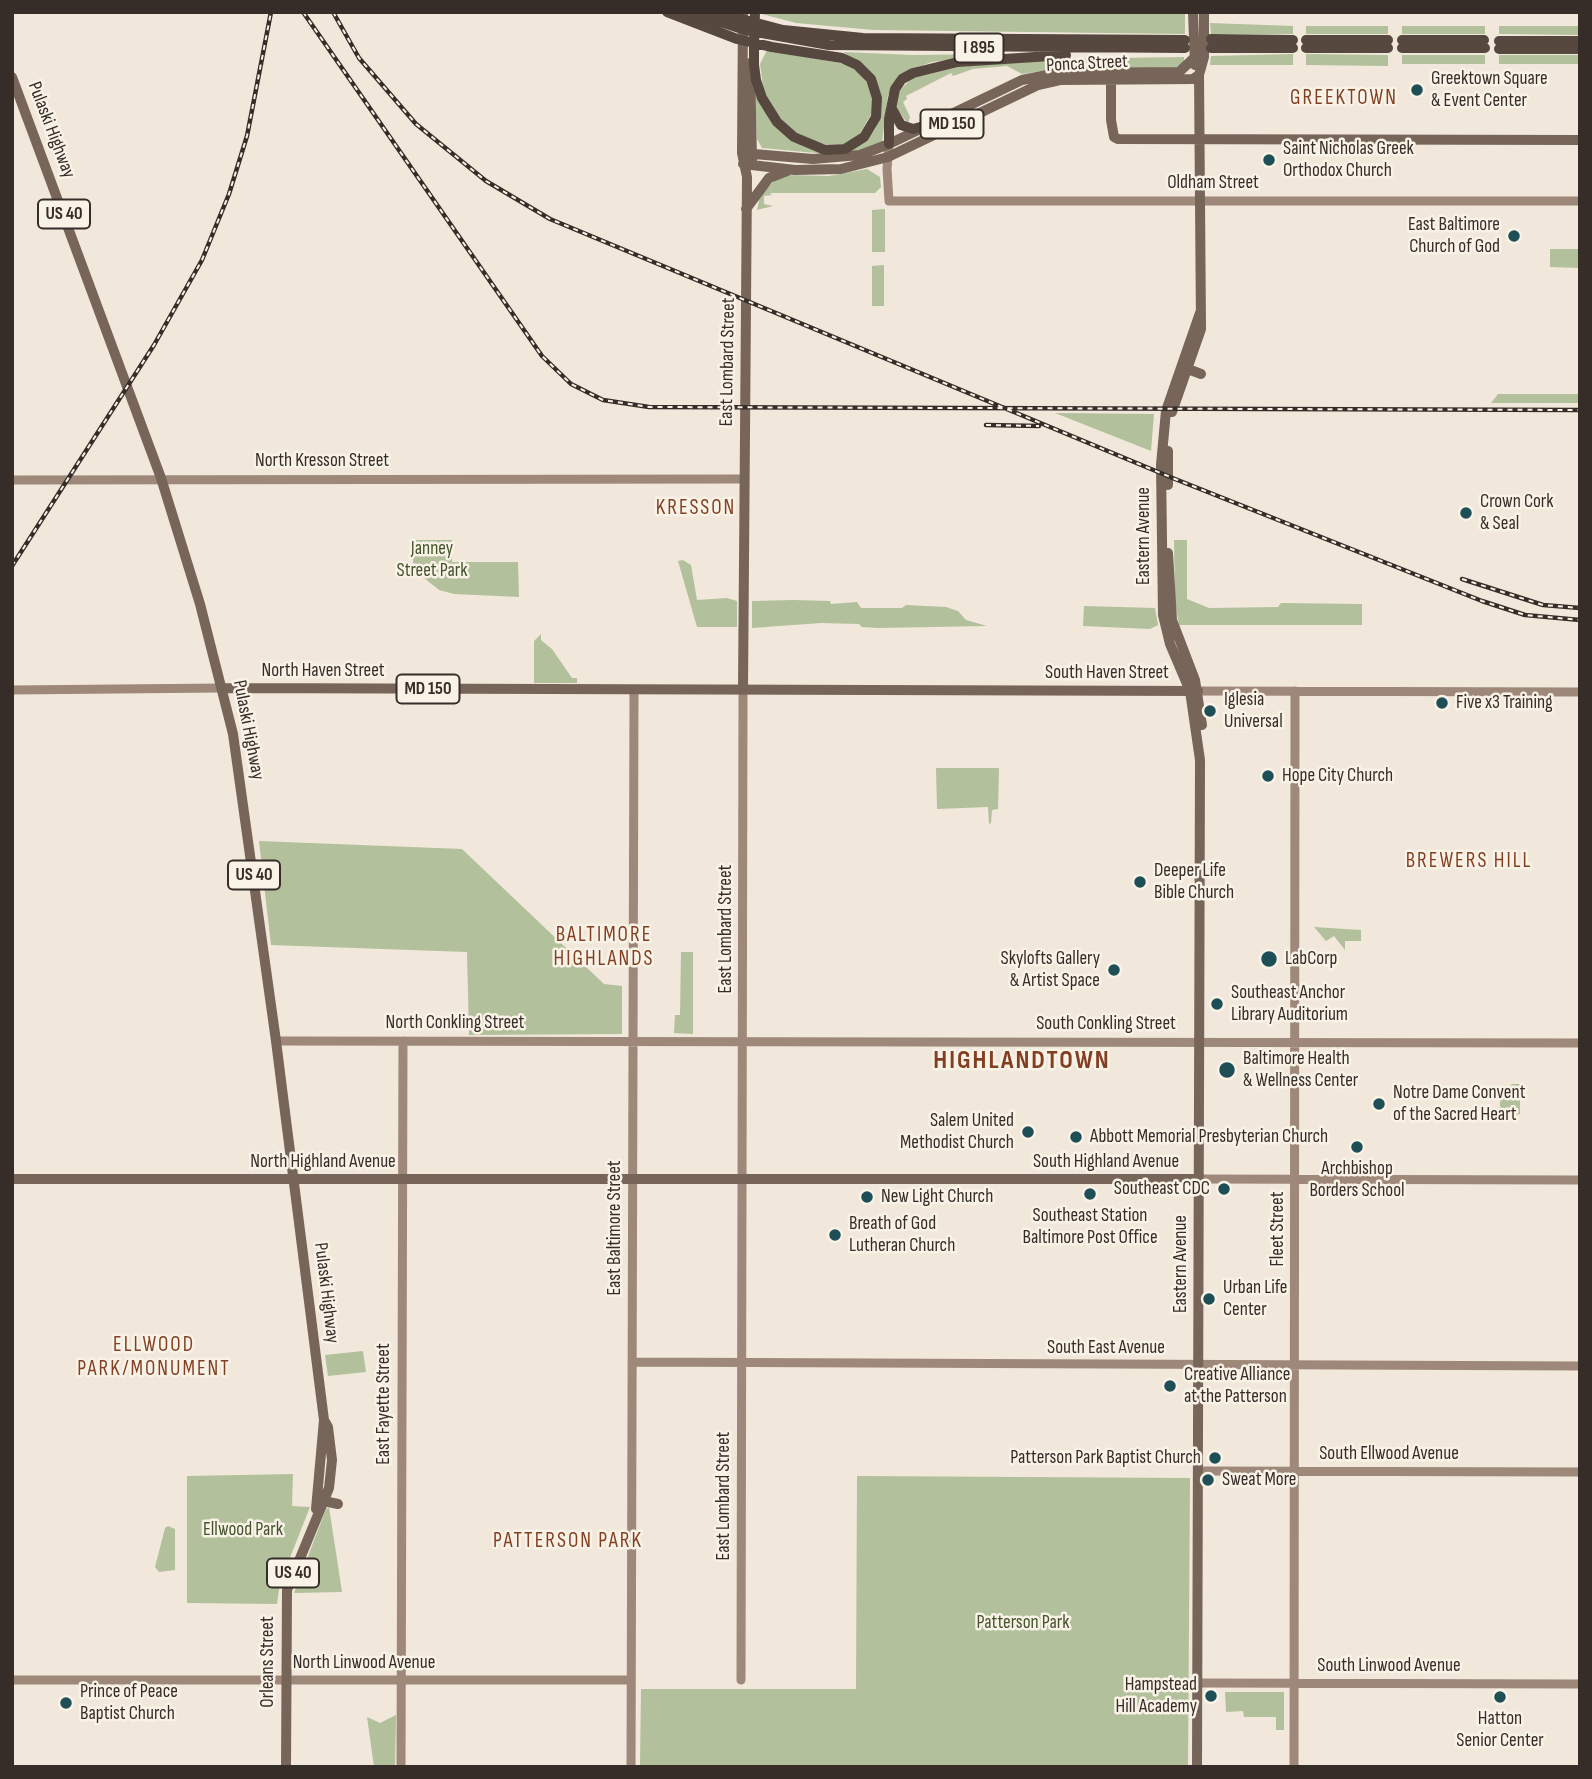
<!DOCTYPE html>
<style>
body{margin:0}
#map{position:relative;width:1592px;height:1779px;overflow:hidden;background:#f1e8db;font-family:"Sofia Sans Condensed",sans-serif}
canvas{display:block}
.frame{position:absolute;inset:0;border:14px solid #362d28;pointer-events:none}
</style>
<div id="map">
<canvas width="1592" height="1779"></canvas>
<div class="frame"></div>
</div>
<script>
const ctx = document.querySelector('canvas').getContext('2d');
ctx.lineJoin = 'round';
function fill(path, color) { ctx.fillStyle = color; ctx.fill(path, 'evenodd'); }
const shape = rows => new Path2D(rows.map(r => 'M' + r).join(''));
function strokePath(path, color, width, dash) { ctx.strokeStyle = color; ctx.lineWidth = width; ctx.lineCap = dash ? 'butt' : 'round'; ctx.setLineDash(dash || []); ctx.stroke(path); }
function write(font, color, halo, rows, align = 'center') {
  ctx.font = font + ' "Sofia Sans Condensed",sans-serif'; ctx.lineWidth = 5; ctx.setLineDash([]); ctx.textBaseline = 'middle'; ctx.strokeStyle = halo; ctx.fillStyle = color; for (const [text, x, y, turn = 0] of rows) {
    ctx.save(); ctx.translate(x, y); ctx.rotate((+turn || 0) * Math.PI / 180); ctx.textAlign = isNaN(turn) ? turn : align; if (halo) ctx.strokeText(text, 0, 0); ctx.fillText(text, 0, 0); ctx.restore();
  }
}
fill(shape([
 [1185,12,1185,34,874,30,796,23,758,13],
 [1210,23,1293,26,1293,34,1211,34],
 [1306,26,1388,26,1388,34,1306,34],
 [1402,26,1485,26,1485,34,1402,34],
 [1499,26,1580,26,1580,35,1499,34],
 [767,50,845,64,858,71,869,85,873,97,872,113,859,135,846,144,822,145,795,132,776,114,764,93,760,64],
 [844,52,913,55,994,54,932,62,906,71,888,95,882,142,857,151,851,151,868,138,875,129,881,98],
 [1293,54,1293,65,1210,65,1211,56],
 [1306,54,1388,55,1388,66,1306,65],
 [1402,55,1485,55,1485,64,1402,64],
 [1499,55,1580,55,1580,64,1499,64],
 [1184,57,1184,62,1175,68,1060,68,1022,74,1007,66,973,69,953,76,951,73,906,96,907,99,903,102,910,117,908,124,895,106,899,91,912,78,959,67,1049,59],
 [755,94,801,145,827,154,762,148,757,139],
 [867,169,880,177,881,187,875,193,770,193,772,195,764,196,764,204,773,206,757,210,760,196,776,179,789,175,829,176],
 [885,209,885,252,872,252,872,210],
 [1550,249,1580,249,1580,268,1550,267],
 [884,265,884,306,872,306,872,266],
 [1498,394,1580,394,1580,403,1491,403],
 [1055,413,1154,414,1151,451],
 [413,540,452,540,452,562,518,562,519,597,454,594,439,590,413,569],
 [1174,540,1187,540,1187,599,1209,608,1278,607,1281,603,1362,604,1362,625,1179,625,1175,602],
 [683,560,691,565,697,600,727,598,737,601,737,627,697,627,678,561],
 [793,600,830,601,831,604,857,602,861,608,902,608,906,605,946,607,958,611,966,620,987,626,878,628,862,627,859,624,821,623,752,628,752,601],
 [1084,606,1155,608,1158,625,1150,629,1083,626],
 [541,634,541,640,552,649,572,678,577,678,577,683,534,683,534,641],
 [936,768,999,768,998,809,992,810,991,823,989,824,988,807,937,809],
 [259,841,462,849,604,984,622,986,622,1034,469,1035,467,952,271,945],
 [1314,927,1361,930,1361,941,1345,941,1345,950,1334,936,1326,941],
 [681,952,693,952,693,1034,674,1033,675,1015,680,1015],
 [1512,1084,1520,1084,1520,1114,1500,1118,1500,1090,1506,1090],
 [363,1351,366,1372,328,1376,325,1355],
 [293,1474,292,1506,310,1507,280,1583,277,1604,187,1603,187,1476],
 [857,1476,1190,1478,1188,1767,640,1767,641,1689,856,1689],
 [329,1507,342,1592,294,1593,326,1509],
 [168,1526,175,1529,175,1570,159,1572,155,1567,165,1528],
 [1225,1692,1284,1692,1284,1730,1276,1730,1276,1717,1244,1717,1243,1711,1226,1712],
 [396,1715,395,1767,374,1767,367,1717,380,1723]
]), '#b2c09b');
strokePath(shape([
 [889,144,887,169,889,201,1580,201],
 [12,480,744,479],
 [12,690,223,688],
 [1198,691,1580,692],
 [276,1041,1580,1043],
 [1198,1179,1580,1180],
 [632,1362,1580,1366],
 [1198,1471,1580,1472],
 [12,1680,631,1680],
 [741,1680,743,690],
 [1198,1683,1580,1684],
 [401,1767,403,1041],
 [631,1767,634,690],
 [1294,1767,1295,691]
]), '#9d8879', 9);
strokePath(shape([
 [743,12,742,153,747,177,743,690],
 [1193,12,1195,65],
 [750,63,752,160],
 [1111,72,1111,120,1114,137,1118,139,1580,140],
 [12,77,161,478,200,604,233,734,276,1041,324,1420,328,1427,332,1460,329,1488,287,1590,286,1767],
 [742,153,813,159,860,155,889,144,1022,80,1057,73,1179,72,1193,59],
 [743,164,795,170,841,169,888,157,1038,85,1060,80,1193,79,1199,75],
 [746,209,769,178,787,171],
 [1188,369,1201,374],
 [1172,412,1201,329,1199,75,1204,57,1204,12],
 [1168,451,1168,485],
 [1168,553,1172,620,1195,680,1202,725],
 [223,688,1198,691],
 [12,1179,1198,1179],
 [324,1501,338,1504],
 [316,1509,324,1420],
 [1197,1767,1200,760,1190,691,1170,644,1163,615,1161,465,1166,411,1200,313]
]), '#776559', 10);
strokePath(shape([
 [667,12,737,39,750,42,772,47,842,58,857,65,871,79,877,98,876,117,864,137,845,149,825,150,794,137,777,122,762,98,756,80,754,65,754,47,755,12],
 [691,12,745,30,829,45,1185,48],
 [715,12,783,30,863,38,1185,40],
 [1211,39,1293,40],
 [1306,40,1388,40],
 [1402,40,1484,40],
 [1499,41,1580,41],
 [1211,48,1293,48],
 [1306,48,1388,48],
 [1402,48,1485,48],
 [1499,49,1580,49],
 [892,109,901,125,913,129,924,126],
 [889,144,889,119,895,89,902,79,913,73,958,62,1066,55]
]), '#57483f', 10);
const rail = shape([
 [303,12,542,356,571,384,603,400,649,407,1580,410],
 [333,12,359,58,416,124,486,181,550,219,1175,479,1482,601,1525,615,1580,620],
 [986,425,1039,426],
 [12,566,154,345,202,260,229,194,247,136,271,12],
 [1462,579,1543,605,1580,608]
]);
strokePath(rail, '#362d28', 4.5);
strokePath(rail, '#f9f2e7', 2, [5]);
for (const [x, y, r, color] of [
 [1417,90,7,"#1e4f56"],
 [1269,160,7,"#1e4f56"],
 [1514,236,7,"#1e4f56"],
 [1466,513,7,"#1e4f56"],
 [1442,703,7,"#1e4f56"],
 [1210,711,7,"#1e4f56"],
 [1268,776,7,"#1e4f56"],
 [1140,882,7,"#1e4f56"],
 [1269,959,9,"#1e4f56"],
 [1114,970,7,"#1e4f56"],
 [1217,1004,7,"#1e4f56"],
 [1227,1070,9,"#1e4f56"],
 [1379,1104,7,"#1e4f56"],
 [1028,1132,7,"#1e4f56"],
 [1076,1137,7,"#1e4f56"],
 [1357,1147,7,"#1e4f56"],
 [1224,1189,7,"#1e4f56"],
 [1090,1194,7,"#1e4f56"],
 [867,1197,7,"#1e4f56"],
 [835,1235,7,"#1e4f56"],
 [1209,1299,7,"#1e4f56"],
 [1170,1386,7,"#1e4f56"],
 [1215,1458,7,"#1e4f56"],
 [1208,1480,7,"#1e4f56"],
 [1211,1696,7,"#1e4f56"],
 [1500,1697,7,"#1e4f56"],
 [66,1703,7,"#1e4f56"]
]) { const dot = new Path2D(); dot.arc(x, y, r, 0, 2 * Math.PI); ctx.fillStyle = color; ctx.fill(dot); strokePath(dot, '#f9f2e7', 2.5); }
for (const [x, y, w] of [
 [979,48,49],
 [952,124,63],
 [64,214,52],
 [428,689,63],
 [254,875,52],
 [293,1573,52]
]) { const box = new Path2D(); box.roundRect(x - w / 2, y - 14.5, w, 29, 5); ctx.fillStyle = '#f9f2e7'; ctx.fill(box); strokePath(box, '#362d28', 2); }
write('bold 18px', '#362d28', null, [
 ["I 895",979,48],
 ["MD 150",952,124],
 ["US 40",64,214],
 ["MD 150",428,689],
 ["US 40",254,875],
 ["US 40",293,1573]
]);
write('19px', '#362d28', '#f9f2e7', [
 ["Ponca Street",1087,64,-3],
 ["Pulaski Highway",51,130,69],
 ["Oldham Street",1213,183],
 ["East Lombard Street",728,362,-89],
 ["North Kresson Street",322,461],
 ["Eastern Avenue",1144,536,-90],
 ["North Haven Street",323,671],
 ["South Haven Street",1107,673],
 ["Pulaski Highway",248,730,79],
 ["East Lombard Street",726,929,-90],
 ["North Conkling Street",455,1023],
 ["South Conkling Street",1106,1024],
 ["North Highland Avenue",323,1162],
 ["South Highland Avenue",1106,1162],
 ["East Baltimore Street",615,1228,-90],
 ["Fleet Street",1278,1229,-90],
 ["Eastern Avenue",1181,1264,-90],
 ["Pulaski Highway",326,1293,83],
 ["South East Avenue",1106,1348],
 ["East Fayette Street",384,1404,-90],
 ["South Ellwood Avenue",1389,1454],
 ["East Lombard Street",724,1496,-90],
 ["Orleans Street",268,1662,-90],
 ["North Linwood Avenue",364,1663],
 ["South Linwood Avenue",1389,1666]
]);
write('19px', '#362d28', '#f9f2e7', [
 ["Greektown Square",1431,79],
 ["& Event Center",1431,101],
 ["Saint Nicholas Greek",1283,149],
 ["Orthodox Church",1283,171],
 ["East Baltimore",1500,225,"right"],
 ["Church of God",1500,247,"right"],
 ["Crown Cork",1480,502],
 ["& Seal",1480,524],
 ["Iglesia",1224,700],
 ["Universal",1224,722],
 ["Five x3 Training",1456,703],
 ["Hope City Church",1282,776],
 ["Deeper Life",1154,871],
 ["Bible Church",1154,893],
 ["Skylofts Gallery",1100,959,"right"],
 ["& Artist Space",1100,981,"right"],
 ["LabCorp",1285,959],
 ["Southeast Anchor",1231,993],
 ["Library Auditorium",1231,1015],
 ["Baltimore Health",1243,1059],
 ["& Wellness Center",1243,1081],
 ["Notre Dame Convent",1393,1093],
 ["of the Sacred Heart",1393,1115],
 ["Salem United",1014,1121,"right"],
 ["Methodist Church",1014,1143,"right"],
 ["Abbott Memorial Presbyterian Church",1090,1137],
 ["Archbishop",1357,1169,"center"],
 ["Borders School",1357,1191,"center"],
 ["Southeast CDC",1210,1189,"right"],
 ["New Light Church",881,1197],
 ["Southeast Station",1090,1216,"center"],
 ["Baltimore Post Office",1090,1238,"center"],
 ["Breath of God",849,1224],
 ["Lutheran Church",849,1246],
 ["Urban Life",1223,1288],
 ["Center",1223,1310],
 ["Creative Alliance",1184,1375],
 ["at the Patterson",1184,1397],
 ["Patterson Park Baptist Church",1201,1458,"right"],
 ["Sweat More",1222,1480],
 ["Hampstead",1197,1685,"right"],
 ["Hill Academy",1197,1707,"right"],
 ["Prince of Peace",80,1692],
 ["Baptist Church",80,1714],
 ["Hatton",1500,1719,"center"],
 ["Senior Center",1500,1741,"center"]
], 'left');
write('19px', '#43542c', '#f9f2e7', [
 ["Janney",432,549],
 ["Street Park",432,571],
 ["Ellwood Park",243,1530],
 ["Patterson Park",1023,1623]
]);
ctx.letterSpacing = '2px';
write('21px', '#833f22', '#f9f2e7', [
 ["GREEKTOWN",1344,99],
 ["KRESSON",696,509],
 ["BREWERS HILL",1469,862],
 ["BALTIMORE",604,936],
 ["HIGHLANDS",604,960],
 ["ELLWOOD",154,1346],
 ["PARK/MONUMENT",154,1370],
 ["PATTERSON PARK",568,1542]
]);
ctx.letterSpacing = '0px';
ctx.letterSpacing = '2px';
write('bold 26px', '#833f22', '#f9f2e7', [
 ["HIGHLANDTOWN",1022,1061]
]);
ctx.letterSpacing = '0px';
</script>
